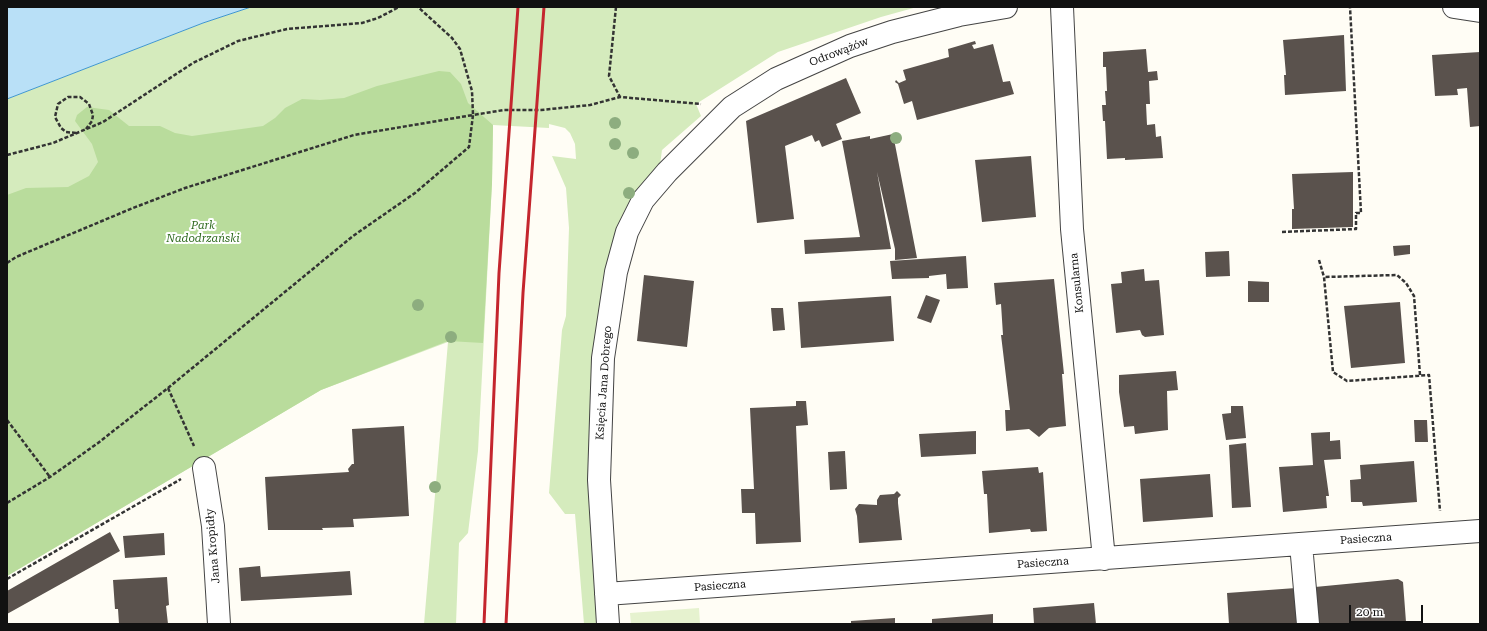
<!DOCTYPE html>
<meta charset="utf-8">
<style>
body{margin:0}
#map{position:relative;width:1487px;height:631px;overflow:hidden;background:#fffdf5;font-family:"Roboto Serif",serif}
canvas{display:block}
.frame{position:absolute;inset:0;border:8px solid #111;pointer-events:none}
.scale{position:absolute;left:1349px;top:605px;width:74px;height:18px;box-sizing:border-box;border:2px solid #111;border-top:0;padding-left:5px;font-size:12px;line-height:14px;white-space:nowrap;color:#111;-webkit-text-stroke:3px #fff;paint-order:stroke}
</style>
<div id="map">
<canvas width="1487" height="631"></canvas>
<div class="frame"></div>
<div class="scale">20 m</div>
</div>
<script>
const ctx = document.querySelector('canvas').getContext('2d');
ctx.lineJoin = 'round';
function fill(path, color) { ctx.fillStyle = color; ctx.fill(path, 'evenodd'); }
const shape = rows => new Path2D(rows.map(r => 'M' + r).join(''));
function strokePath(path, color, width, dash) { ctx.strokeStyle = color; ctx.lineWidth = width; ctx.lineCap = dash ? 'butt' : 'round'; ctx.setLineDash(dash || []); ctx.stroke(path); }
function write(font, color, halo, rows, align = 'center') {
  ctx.font = font + ' "Roboto Serif",serif'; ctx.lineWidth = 4; ctx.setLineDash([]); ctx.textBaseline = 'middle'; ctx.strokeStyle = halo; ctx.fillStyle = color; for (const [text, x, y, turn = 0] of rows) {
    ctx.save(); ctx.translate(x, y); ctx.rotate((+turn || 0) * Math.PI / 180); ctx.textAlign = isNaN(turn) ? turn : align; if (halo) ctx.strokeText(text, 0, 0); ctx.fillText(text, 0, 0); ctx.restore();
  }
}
fill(shape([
 [251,7,917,7,881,17,778,52,696,104,701,116,662,150,660,165,643,200,610,310,608,624,584,624,575,514,565,514,549,493,562,330,566,316,569,228,566,188,552,156,576,159,575,144,570,133,565,128,549,124,549,128,493,125,492,183,478,451,468,533,459,543,456,624,424,624,448,342,321,390,7,576,7,99,203,23]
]), '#d5ebbd');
fill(shape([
 [439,71,450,72,461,84,468,103,493,125,492,183,483,343,448,341,321,390,7,576,7,195,26,188,68,187,89,176,98,162,92,144,75,121,77,115,87,107,109,110,129,126,160,126,175,133,192,136,263,126,275,118,285,108,302,99,320,100,344,98,377,86]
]), '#b9dc9c');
fill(shape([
 [699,608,700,624,631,624,630,613]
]), '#e6f2cf');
const water = shape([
 [7,7,251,7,203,23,7,99,7,7]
]);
fill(water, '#b9e0f7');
strokePath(water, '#3f96cf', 1);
fill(shape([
 [1344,35,1346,91,1285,95,1284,75,1286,75,1283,40],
 [975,41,976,44,972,45,974,49,993,44,1003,82,1010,81,1014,94,917,120,912,101,904,104,898,84,895,82,896,80,899,83,906,80,903,70,949,57,948,49],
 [1146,49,1148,72,1157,71,1158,80,1149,81,1150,104,1146,104,1147,125,1155,124,1156,137,1161,136,1163,158,1125,160,1125,158,1107,159,1105,121,1103,121,1102,105,1106,105,1105,91,1107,91,1106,67,1103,67,1103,52],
 [1480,52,1480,126,1470,127,1467,88,1457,89,1458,95,1435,96,1432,55],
 [846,78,861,113,836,124,842,139,822,147,819,140,815,142,812,135,785,146,794,219,757,223,746,121],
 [893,134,917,258,895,260,895,249,877,172,891,249,805,254,804,240,860,237,842,141,870,136,870,139],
 [1031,156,1036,217,982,222,975,160],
 [1353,172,1353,227,1292,229,1292,209,1294,209,1292,174],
 [1410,245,1410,254,1394,256,1393,246],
 [1229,251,1230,276,1206,277,1205,252],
 [966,256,968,288,947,289,946,274,929,276,929,278,892,279,890,261],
 [1144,269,1145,281,1159,280,1164,335,1145,337,1142,335,1140,330,1116,333,1111,284,1122,283,1121,272],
 [644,275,694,281,687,347,637,341],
 [1054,279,1064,374,1062,374,1066,426,1049,428,1039,437,1029,429,1006,431,1005,410,1010,410,1001,335,1003,335,1001,304,996,305,994,283],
 [1248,281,1269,282,1269,302,1248,302],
 [926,295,940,300,931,323,917,318],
 [891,296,894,341,801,348,798,302],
 [1400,302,1405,363,1351,368,1344,306],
 [771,308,783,308,785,330,773,331],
 [1176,371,1178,390,1167,391,1168,430,1135,434,1134,426,1124,427,1119,392,1119,375],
 [796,401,806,401,808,425,796,426,801,542,756,544,755,513,742,513,741,489,754,489,750,408,796,406],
 [1231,406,1243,406,1246,438,1226,440,1222,414,1231,413],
 [1414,420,1427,420,1428,442,1415,442],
 [404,426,409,516,353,519,354,527,322,528,323,530,268,530,265,477,349,472,348,469,352,464,354,464,352,429],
 [976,431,976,454,921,457,919,434],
 [1330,432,1330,441,1340,440,1341,459,1324,460,1329,496,1326,496,1327,508,1283,512,1279,467,1313,465,1311,433],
 [1246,443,1251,507,1232,508,1229,445],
 [845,451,847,489,830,490,828,452],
 [1414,461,1417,502,1363,506,1362,502,1351,502,1350,480,1361,479,1360,465],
 [1038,467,1039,473,1043,472,1047,531,1031,532,1030,529,989,533,987,494,984,494,982,471],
 [1210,474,1213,517,1143,522,1140,479],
 [897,491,901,495,898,498,898,503,902,540,859,543,857,516,855,509,859,504,877,505,877,500,880,495,894,494],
 [110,532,120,551,7,614,7,591],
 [164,533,165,555,125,558,123,536],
 [260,566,261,577,350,571,352,595,241,601,239,568],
 [167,577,169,605,166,606,168,624,119,624,118,609,115,609,113,580],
 [1398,579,1403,582,1406,622,1318,624,1315,587],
 [1296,588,1299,624,1229,624,1227,593],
 [1094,603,1096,624,1034,624,1033,608],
 [993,614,993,624,932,624,932,619],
 [895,618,895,624,851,624,851,621]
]), '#5a524d');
const minor = shape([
 [1062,7,1072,229,1104,559],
 [1454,7,1480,11],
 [204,468,213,526,219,624],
 [1301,544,1308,624],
 [606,594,1480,531],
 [608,624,599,480,603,358,616,272,627,232,643,200,667,172,732,107,776,79,850,46,892,32,959,15,1006,7]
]);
strokePath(minor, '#444', 24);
strokePath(shape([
 [616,7,609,76,620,97],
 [76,133,66,132,61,128,55,117,58,104,68,97,80,97,89,104,93,115,92,121,86,129],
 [7,155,53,143,103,122,193,63,238,41,287,29,362,23,378,18,399,7],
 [1282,232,1356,229,1356,213,1361,213,1350,7],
 [1319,260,1324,277],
 [7,263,16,257,133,208,185,188,354,135,473,115,472,91,460,49,452,38,418,7],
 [1420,375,1414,296,1406,283,1397,275,1324,277,1333,372,1347,381,1429,375,1440,511],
 [168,388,194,446],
 [7,420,50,477],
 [7,503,50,477,98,443,168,388,353,236,415,193,469,147,473,115,504,110,541,110,590,105,620,97,701,104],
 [7,579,181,479]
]), '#333', 2.5, [4, 2]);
strokePath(minor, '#fff', 22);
strokePath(shape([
 [484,624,499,273,518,7],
 [506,624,523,293,544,7]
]), '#c4262e', 3);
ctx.fillStyle = '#8dad7f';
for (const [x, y] of [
 [615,123],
 [896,138],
 [615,144],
 [633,153],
 [629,193],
 [418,305],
 [451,337],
 [435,487]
]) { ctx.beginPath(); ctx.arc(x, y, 6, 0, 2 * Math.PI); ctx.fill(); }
write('11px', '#111', '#fff', [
 ["Odrowążów",839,52,-21],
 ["Konsularna",1077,283,-96],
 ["Księcia Jana Dobrego",604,383,-86],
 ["Pasieczna",1366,539,-4],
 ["Jana Kropidły",213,546,-95],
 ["Pasieczna",1043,563,-4],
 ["Pasieczna",720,586,-4]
]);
write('italic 11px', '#2f6b1f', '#fff', [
 ["Park",203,226],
 ["Nadodrzański",203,239]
]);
</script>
